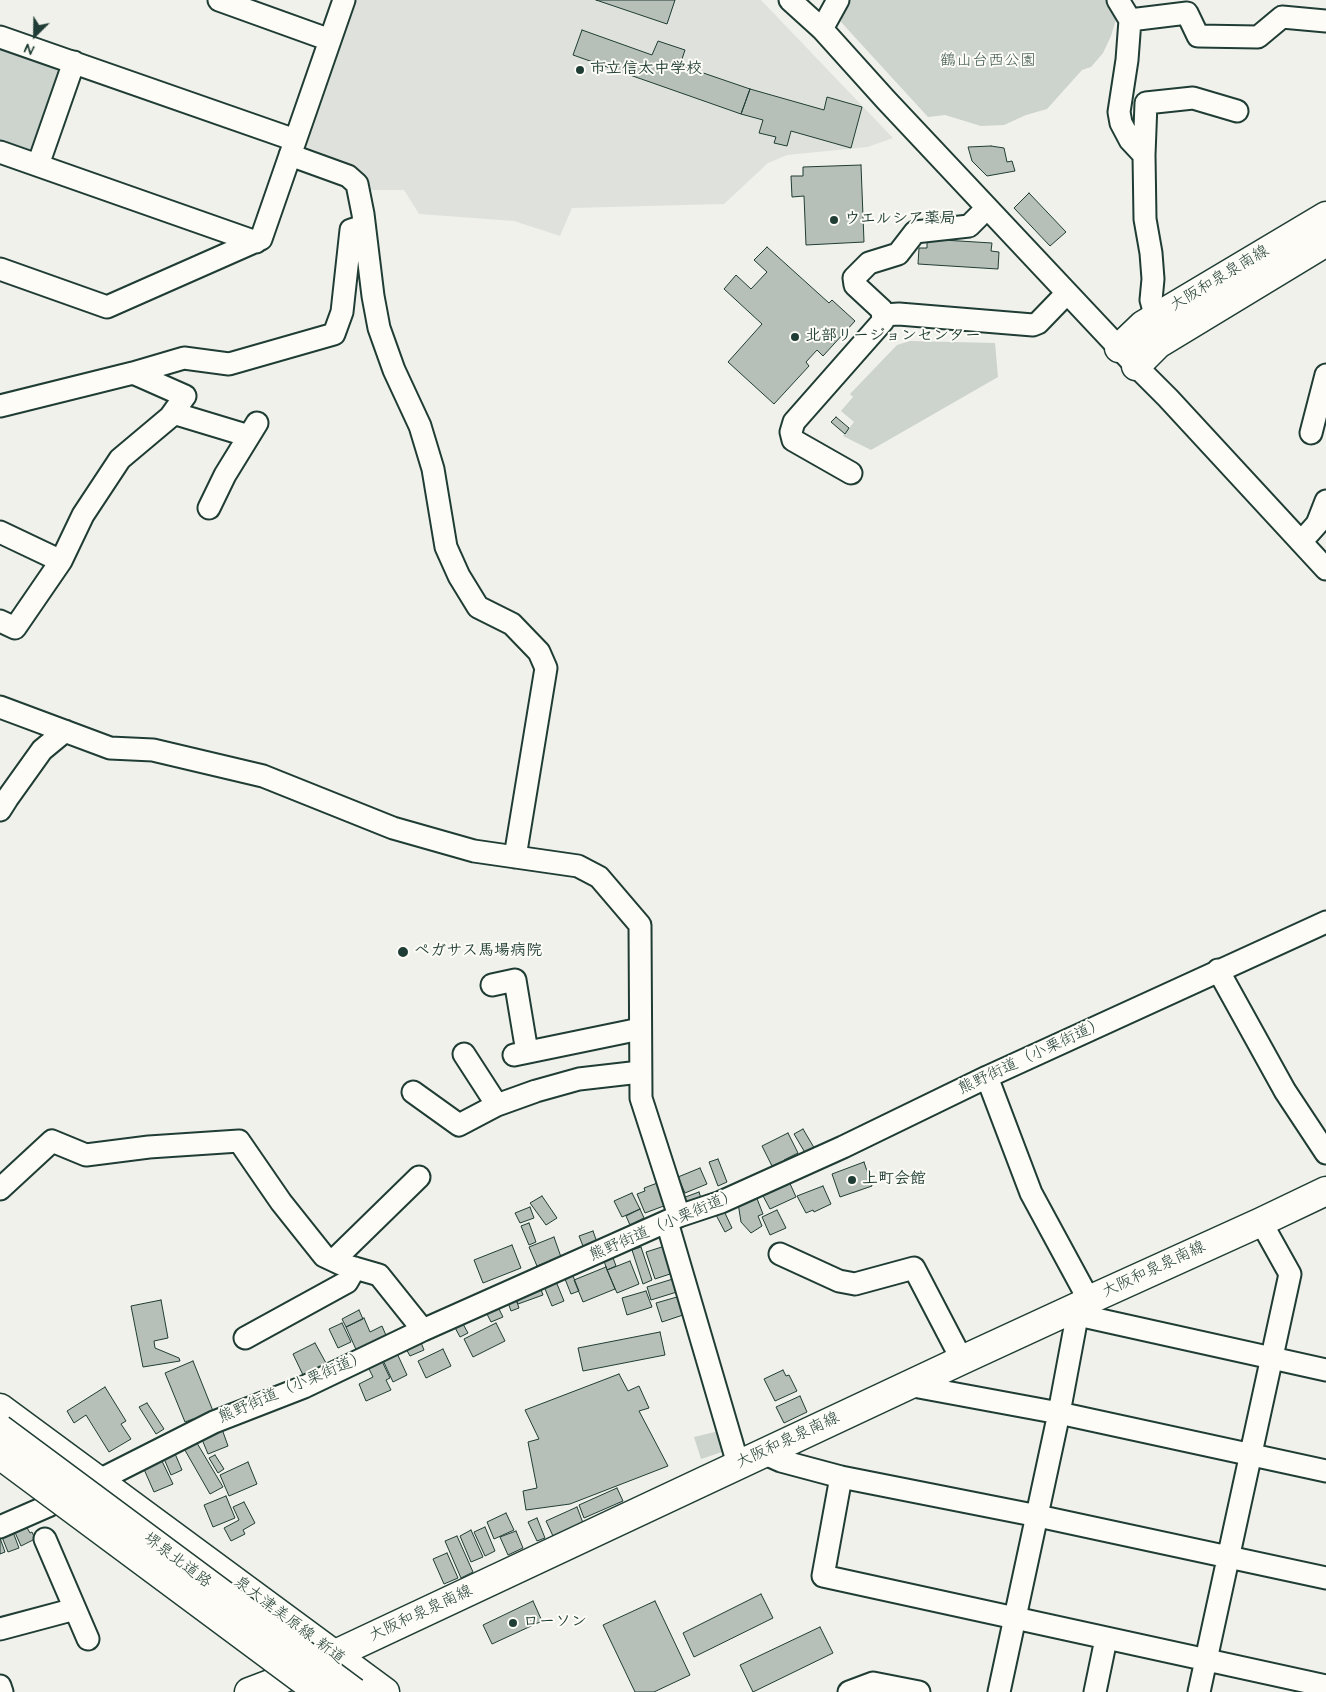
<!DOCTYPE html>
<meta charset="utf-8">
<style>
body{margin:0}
#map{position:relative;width:1326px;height:1692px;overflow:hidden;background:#f0f1eb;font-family:"Architects Daughter",sans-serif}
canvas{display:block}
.north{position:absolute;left:10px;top:10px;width:50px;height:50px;-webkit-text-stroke:4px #fdfcf7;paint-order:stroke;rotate:203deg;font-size:14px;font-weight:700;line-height:20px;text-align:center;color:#1f3d34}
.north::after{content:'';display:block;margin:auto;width:18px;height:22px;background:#1f3d34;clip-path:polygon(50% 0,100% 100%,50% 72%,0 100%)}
</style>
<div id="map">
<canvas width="1326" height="1692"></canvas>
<div class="north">N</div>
</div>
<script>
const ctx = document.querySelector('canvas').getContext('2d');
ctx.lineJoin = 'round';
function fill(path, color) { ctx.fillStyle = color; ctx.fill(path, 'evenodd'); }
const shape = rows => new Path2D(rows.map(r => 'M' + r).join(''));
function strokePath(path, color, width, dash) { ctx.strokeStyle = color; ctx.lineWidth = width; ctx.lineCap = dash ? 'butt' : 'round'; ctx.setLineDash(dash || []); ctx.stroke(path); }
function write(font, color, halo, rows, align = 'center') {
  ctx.font = font + ' "Architects Daughter","Klee One",sans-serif'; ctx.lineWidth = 4; ctx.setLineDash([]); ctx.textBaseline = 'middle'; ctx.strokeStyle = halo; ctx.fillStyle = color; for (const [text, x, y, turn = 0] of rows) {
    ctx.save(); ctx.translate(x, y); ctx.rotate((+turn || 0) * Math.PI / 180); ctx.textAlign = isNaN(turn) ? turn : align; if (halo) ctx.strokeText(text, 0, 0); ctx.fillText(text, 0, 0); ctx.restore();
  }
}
fill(shape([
 [355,0,761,0,893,138,868,147,787,155,768,163,724,204,572,208,560,236,514,221,419,214,404,190,371,190,360,170,302,152]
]), '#dfe2dc');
fill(shape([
 [846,0,1111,0,1110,9,1118,13,1111,36,1103,53,1091,67,1082,70,1047,109,1026,115,1004,125,981,126,945,115,928,117,841,22],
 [0,44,62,66,37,150,28,156,0,146],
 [910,341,995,343,998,377,871,450,843,436,854,422,841,411,853,397,850,394,897,345],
 [719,1431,725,1451,701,1459,694,1437]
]), '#cdd3cd');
const building = shape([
 [596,0,675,0,667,24,596,0],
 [582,30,652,55,658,41,685,50,680,65,750,89,741,114,573,55,582,30],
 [750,89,824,110,827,97,862,107,851,148,791,131,787,146,774,143,776,137,759,133,763,120,741,114,750,89],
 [991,146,1004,148,1007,162,1012,161,1015,171,987,176,972,161,968,147,991,146],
 [861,165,864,242,806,245,804,196,792,197,791,176,803,176,803,167,861,165],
 [1029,193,1066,232,1050,246,1014,208,1029,193],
 [927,239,992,243,991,251,999,252,998,269,918,264,919,248,927,248,927,239],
 [767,247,829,303,832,300,855,321,823,356,817,350,806,362,809,366,774,404,728,362,762,324,724,289,736,275,751,289,767,272,754,260,767,247],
 [836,417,849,428,845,434,831,422,836,417],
 [803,1129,816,1151,807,1156,794,1134,803,1129],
 [788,1133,798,1153,784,1160,788,1168,776,1174,762,1146,788,1133],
 [718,1159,727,1182,718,1186,709,1162,718,1159],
 [864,1162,872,1186,840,1197,832,1174,864,1162],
 [700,1168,707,1184,685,1193,678,1177,700,1168],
 [788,1179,796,1197,770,1209,761,1192,788,1179],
 [660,1182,669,1204,645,1213,637,1194,645,1191,644,1188,660,1182],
 [823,1186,831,1204,814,1212,813,1210,806,1213,797,1196,823,1186],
 [699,1192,702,1201,683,1207,680,1199,699,1192],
 [632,1193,640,1209,622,1217,614,1201,632,1193],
 [542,1196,557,1218,546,1225,530,1203,542,1196],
 [756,1196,763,1214,758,1216,762,1226,751,1233,741,1222,738,1203,756,1196],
 [530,1207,534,1218,520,1223,515,1213,530,1207],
 [640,1209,644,1218,630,1225,626,1216,640,1209],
 [777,1210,786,1228,770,1235,762,1217,777,1210],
 [724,1211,732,1228,725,1232,716,1215,724,1211],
 [529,1223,536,1242,529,1245,521,1226,529,1223],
 [593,1231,598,1245,585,1251,579,1236,593,1231],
 [554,1237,561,1257,537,1266,529,1247,554,1237],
 [512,1245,521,1268,483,1283,474,1260,512,1245],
 [665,1246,673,1273,655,1279,646,1252,665,1246],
 [641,1247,652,1280,643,1284,632,1250,641,1247],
 [612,1255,616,1266,607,1270,603,1258,612,1255],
 [630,1261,639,1284,617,1293,607,1270,630,1261],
 [606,1267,615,1289,583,1302,574,1280,606,1267],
 [573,1276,579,1291,571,1294,565,1279,573,1276],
 [676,1278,680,1291,651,1300,647,1287,676,1278],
 [555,1279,564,1301,552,1306,543,1284,555,1279],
 [539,1284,543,1295,518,1304,514,1294,539,1284],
 [646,1291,652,1307,627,1315,622,1298,646,1291],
 [514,1294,519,1308,511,1311,506,1297,514,1294],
 [677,1297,683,1315,662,1322,656,1303,677,1297],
 [161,1300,168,1338,154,1341,155,1348,179,1358,180,1361,143,1367,131,1306,161,1300],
 [496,1303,503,1317,491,1322,484,1308,496,1303],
 [359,1310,363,1319,346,1327,342,1319,359,1310],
 [364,1318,370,1332,382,1326,388,1340,358,1354,346,1327,364,1318],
 [471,1320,463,1324,468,1333,460,1337,452,1322,471,1320],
 [342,1323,351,1342,338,1348,329,1329,342,1323],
 [496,1323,505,1341,473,1357,464,1339,496,1323],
 [660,1332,665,1355,583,1371,578,1348,660,1332],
 [420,1340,424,1350,410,1356,405,1347,420,1340],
 [315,1343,326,1363,303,1375,293,1354,315,1343],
 [395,1349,407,1375,393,1382,381,1356,395,1349],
 [443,1349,451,1366,426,1378,418,1361,443,1349],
 [380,1357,390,1378,386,1380,391,1390,366,1401,359,1384,373,1377,366,1363,380,1357],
 [193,1361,213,1411,203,1415,202,1417,197,1420,193,1419,185,1422,165,1373,193,1361],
 [783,1370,786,1376,789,1375,797,1391,775,1401,764,1379,783,1370],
 [619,1374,628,1391,639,1386,649,1408,639,1411,668,1466,570,1504,526,1510,523,1491,537,1488,528,1442,539,1439,525,1410,619,1374],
 [105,1387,126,1421,121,1424,131,1439,109,1452,86,1415,74,1423,67,1411,105,1387],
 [800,1396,807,1412,784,1423,776,1407,800,1396],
 [147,1403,164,1429,156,1434,139,1407,147,1403],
 [222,1429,228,1446,208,1454,201,1437,222,1429],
 [194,1438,223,1487,210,1494,182,1445,194,1438],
 [173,1449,182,1470,171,1475,162,1454,173,1449],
 [215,1455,224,1469,218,1473,209,1458,215,1455],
 [161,1459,173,1484,154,1492,143,1467,161,1459],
 [248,1462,257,1484,229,1496,220,1475,248,1462],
 [617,1488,623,1501,584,1518,579,1505,617,1488],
 [226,1496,235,1518,213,1527,204,1505,226,1496],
 [244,1502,255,1523,243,1530,245,1534,231,1541,224,1528,239,1520,233,1507,244,1502],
 [577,1507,583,1523,553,1536,546,1521,577,1507],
 [506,1513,514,1530,494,1539,487,1522,506,1513],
 [537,1518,545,1538,537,1541,528,1522,537,1518],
 [24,1522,30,1533,32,1532,35,1539,21,1546,13,1528,24,1522],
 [485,1527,495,1551,485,1556,474,1532,485,1527],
 [471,1530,483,1557,471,1562,460,1536,471,1530],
 [516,1531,523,1548,508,1555,500,1537,516,1531],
 [13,1532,19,1548,8,1552,2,1537,13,1532],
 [457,1536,473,1572,461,1578,445,1541,457,1536],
 [0,1538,5,1552,0,1554,0,1538],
 [447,1553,458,1578,444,1584,433,1559,447,1553],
 [761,1594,773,1618,694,1657,683,1633,761,1594],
 [533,1601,542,1621,492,1644,483,1625,533,1601],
 [655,1601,690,1675,654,1692,635,1692,603,1625,655,1601],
 [820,1627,833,1653,753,1692,740,1665,820,1627]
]);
fill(building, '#b6bfb8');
strokePath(building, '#1f3d34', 1);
const minor = shape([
 [219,0,330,40],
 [790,0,822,29,886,100,1136,366,1168,398,1326,569],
 [1118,0,1130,20,1127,60,1119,112,1121,123,1130,140,1144,155,1145,219,1151,253,1153,279,1151,300,1156,318],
 [1130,20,1187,13,1198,36,1258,37,1282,17,1326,21],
 [822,29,838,0],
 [0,37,295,140],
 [0,152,256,242],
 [290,155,348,176,357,184,363,214,373,296,379,328,394,370,420,426,433,469,446,547,459,576,478,607,512,624,539,652,546,668,515,857],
 [1144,155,1146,103,1193,98,1237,111],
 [38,165,74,62],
 [0,269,107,307,261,239,344,0],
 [883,315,899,314,1033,325,1038,323,1067,293],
 [133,373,184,358,229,364,334,334,342,312,351,230,364,226],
 [0,406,133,373,185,396,170,417,120,459,83,515,61,561,15,628,0,621],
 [173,413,249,436],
 [1311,433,1326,375],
 [851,473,793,440,791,432,794,422,883,321,882,310,855,285,854,278,869,263,898,254,915,232,969,226,987,208],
 [209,508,225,475,257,423],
 [0,532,61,561],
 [1301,542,1317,524,1326,501],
 [0,707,110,748,153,750,263,776,393,828,474,851,578,866,599,877,640,925,641,1098,679,1216],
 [0,810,7,799,42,750,65,731],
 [1218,970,1285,1091,1326,1153],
 [492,985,515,980,527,1052],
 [464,1054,497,1105],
 [514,1055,640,1029],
 [987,1077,1031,1193,1089,1300],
 [413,1092,459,1125,497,1105,536,1091,579,1079,640,1072],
 [0,1189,52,1141,86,1155,149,1147,239,1141,281,1202,324,1256,341,1264,379,1275,423,1330],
 [667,1222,738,1464],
 [780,1254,839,1281,855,1284,914,1268,962,1360],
 [334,1260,419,1177],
 [1079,1306,1059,1413,1326,1471],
 [1079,1306,1087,1317,1326,1370],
 [245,1338,347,1282,355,1268],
 [908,1385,1059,1413,999,1692],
 [763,1453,781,1461,841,1477,1038,1516,1326,1578],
 [841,1477,823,1576,1326,1686],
 [0,1527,48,1506,214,1422,304,1387,423,1330,679,1216,721,1202,843,1147,987,1077,1326,922],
 [45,1539,88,1639],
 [0,1629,75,1609],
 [0,1686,2,1692],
 [849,1692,873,1683,919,1692],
 [1095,1692,1106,1639],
 [1199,1692,1290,1274,1261,1222]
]);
const major = shape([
 [1119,348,1143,325,1326,216],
 [1136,366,1158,344,1326,242],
 [0,1408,385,1692],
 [249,1692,278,1681,962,1360,1079,1306,1089,1300,1261,1222,1326,1191]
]);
strokePath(minor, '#1f3d34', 25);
strokePath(major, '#1f3d34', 31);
strokePath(minor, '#fdfcf7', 21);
strokePath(major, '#fdfcf7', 28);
const highwayBridge = shape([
 [0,1429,354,1692],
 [0,1455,319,1692]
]);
strokePath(highwayBridge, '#1f3d34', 31, []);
strokePath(highwayBridge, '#fdfcf7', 28);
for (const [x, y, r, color] of [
 [580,70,5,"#1f3d34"],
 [834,220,5,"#1f3d34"],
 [795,337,5,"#1f3d34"],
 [403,952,6,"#1f3d34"],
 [852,1180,5,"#1f3d34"],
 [513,1623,5,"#1f3d34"]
]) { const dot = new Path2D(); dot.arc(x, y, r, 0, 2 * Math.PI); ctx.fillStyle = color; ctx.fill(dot); strokePath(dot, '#fdfcf7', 2); }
write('16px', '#425b53', '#fdfcf7', [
 ["鶴山台西公園",988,62]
]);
write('bold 16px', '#1f3d34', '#fdfcf7', [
 ["市立信太中学校",590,70],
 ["ウエルシア薬局",844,220],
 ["北部リージョンセンター",805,337],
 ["ペガサス馬場病院",414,952],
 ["上町会館",862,1180],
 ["ローソン",523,1623]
], 'left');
write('16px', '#1f3d34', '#fdfcf7', [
 ["大阪和泉泉南線",1220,279,-31],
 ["熊野街道（小栗街道）",1032,1057,-25],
 ["熊野街道（小栗街道）",664,1226,-23],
 ["大阪和泉泉南線",1154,1270,-25],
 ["熊野街道（小栗街道）",293,1388,-23],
 ["大阪和泉泉南線",788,1441,-25],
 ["堺泉北道路",177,1561,37],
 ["大阪和泉泉南線",421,1614,-25],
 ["泉大津美原線 新道",289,1621,37]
]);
</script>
